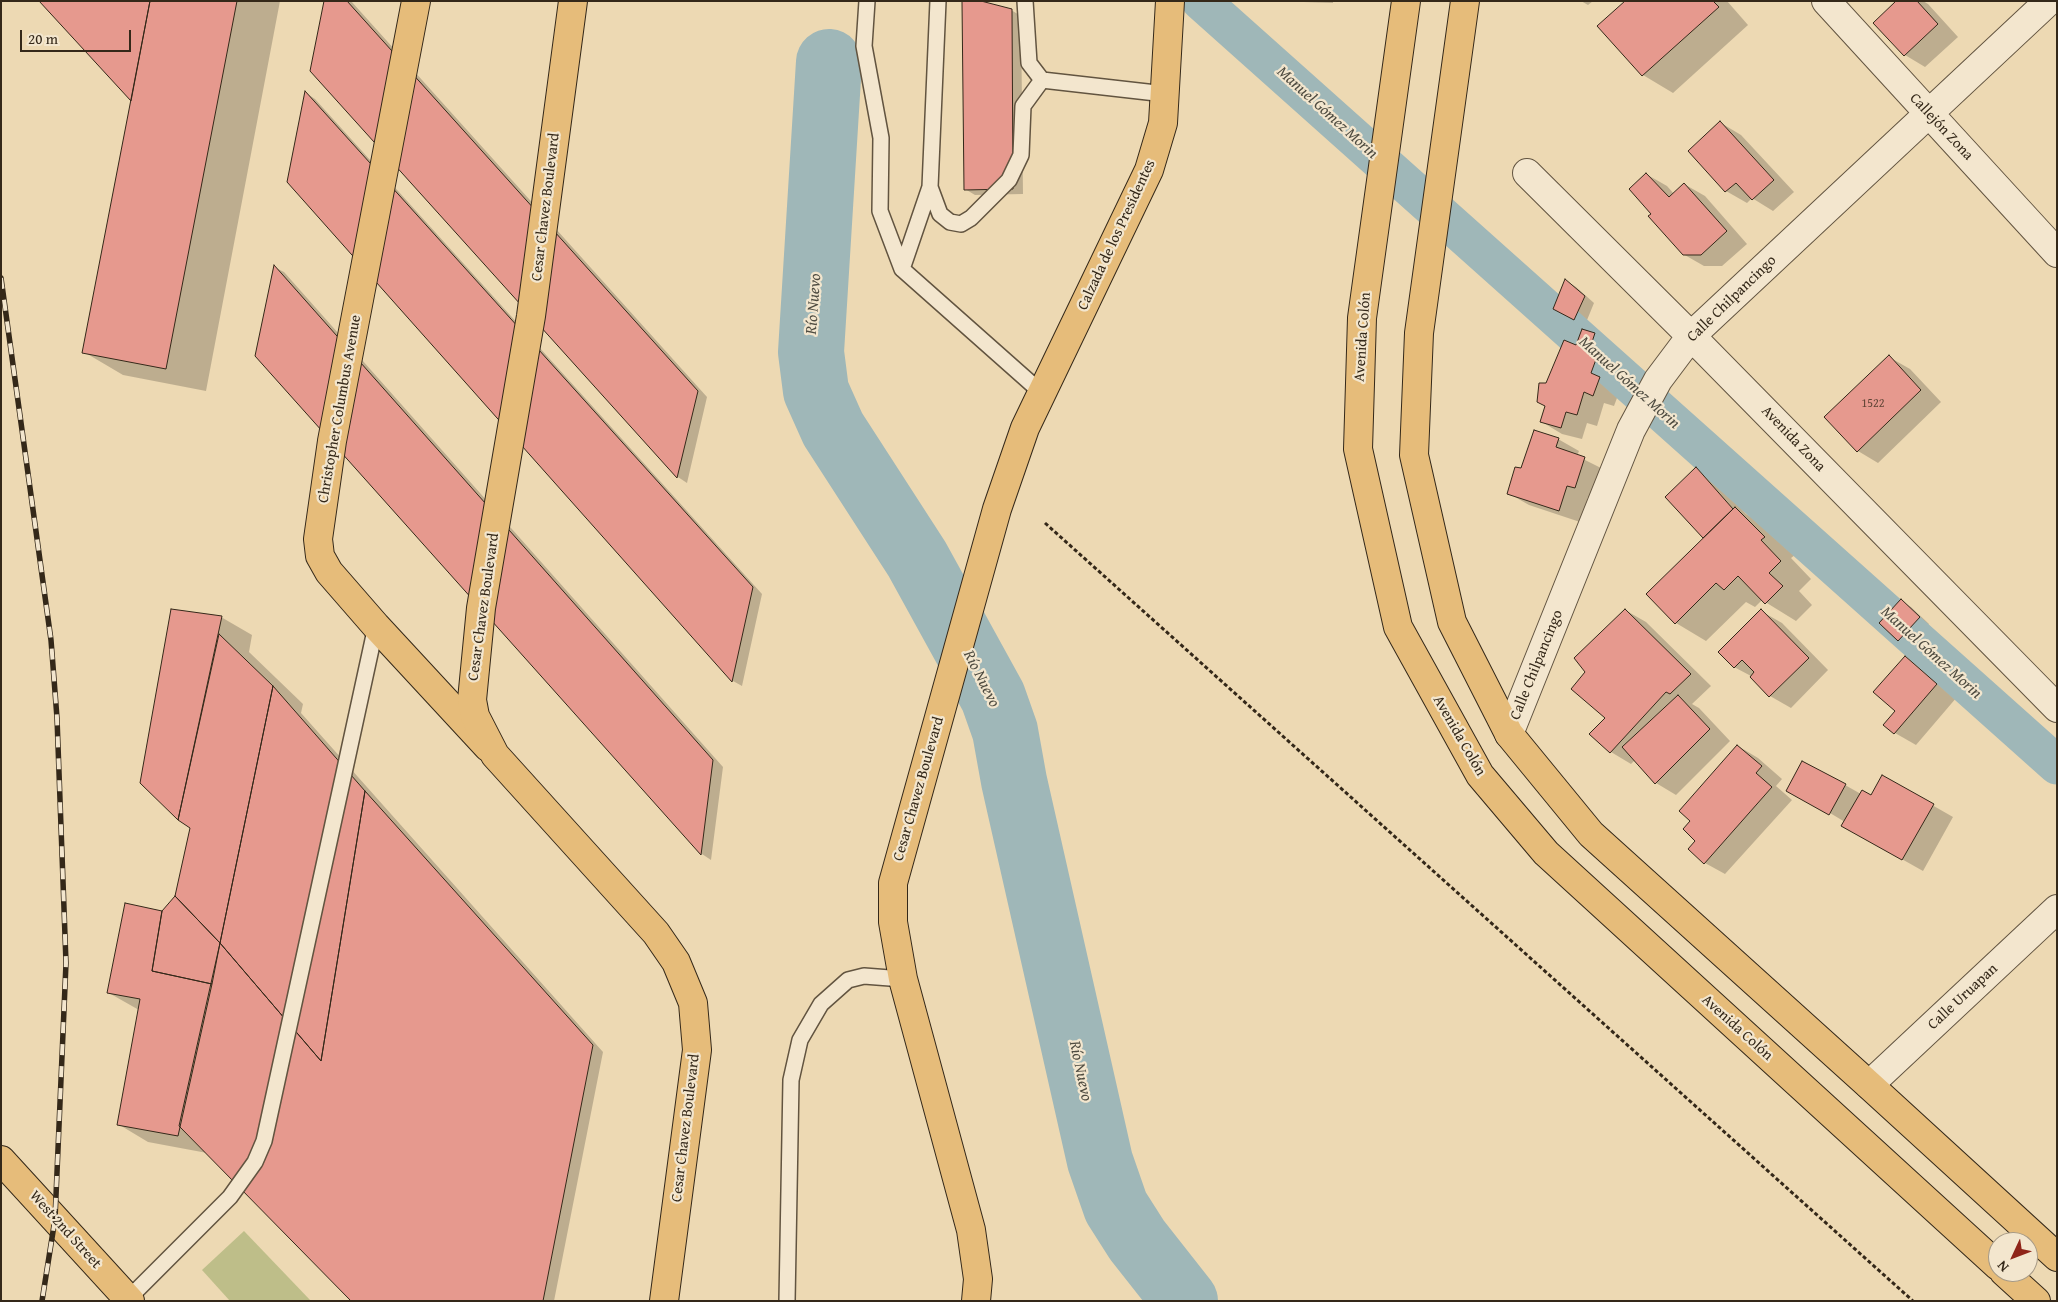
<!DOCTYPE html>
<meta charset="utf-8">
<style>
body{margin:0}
#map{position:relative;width:2058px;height:1302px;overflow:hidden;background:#edd9b3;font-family:"Gentium Book Plus",serif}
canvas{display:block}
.frame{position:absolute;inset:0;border:2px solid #342819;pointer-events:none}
.north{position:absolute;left:1988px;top:1232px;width:50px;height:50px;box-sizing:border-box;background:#f3e6ce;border:1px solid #a79a86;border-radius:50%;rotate:227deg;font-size:14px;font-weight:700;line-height:20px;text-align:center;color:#342819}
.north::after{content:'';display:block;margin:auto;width:18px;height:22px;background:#8f2418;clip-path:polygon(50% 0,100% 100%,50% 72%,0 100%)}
.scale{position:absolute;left:20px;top:30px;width:111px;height:22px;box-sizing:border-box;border:2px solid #342819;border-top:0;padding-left:6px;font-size:15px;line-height:18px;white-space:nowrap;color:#342819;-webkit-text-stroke:4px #f3e6ce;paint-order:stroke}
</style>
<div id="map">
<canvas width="2058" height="1302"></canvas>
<div class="frame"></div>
<div class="north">N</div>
<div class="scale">20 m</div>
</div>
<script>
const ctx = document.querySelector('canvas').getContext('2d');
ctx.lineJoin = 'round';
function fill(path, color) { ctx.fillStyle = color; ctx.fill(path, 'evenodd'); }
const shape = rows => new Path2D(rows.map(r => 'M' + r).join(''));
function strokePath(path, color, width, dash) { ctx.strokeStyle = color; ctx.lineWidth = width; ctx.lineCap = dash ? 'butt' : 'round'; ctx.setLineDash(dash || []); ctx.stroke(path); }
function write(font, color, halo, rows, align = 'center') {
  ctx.font = font + ' "Gentium Book Plus",serif'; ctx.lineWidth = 4.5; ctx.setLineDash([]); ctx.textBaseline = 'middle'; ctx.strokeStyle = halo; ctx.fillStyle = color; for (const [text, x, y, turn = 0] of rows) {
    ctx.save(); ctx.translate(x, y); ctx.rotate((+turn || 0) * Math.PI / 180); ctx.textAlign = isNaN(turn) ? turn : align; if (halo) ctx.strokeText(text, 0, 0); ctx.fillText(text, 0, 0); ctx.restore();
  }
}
fill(shape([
 [244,1231,311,1301,230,1301,202,1270]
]), '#bebe89');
fill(shape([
 [41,1,280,1,206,391,123,375,84,352,132,101],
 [325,1,351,1,707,397,687,483,678,477,311,70],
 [1274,1,1333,1,1333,3],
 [1581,1,1593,1,1588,5],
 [1627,1,1727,1,1748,25,1673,93,1643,75],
 [1893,1,1923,1,1928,4,1958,37,1925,67,1905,55,1896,4],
 [1011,10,1021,16,1023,194,975,195,965,189],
 [306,93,315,99,762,594,742,686,733,681,288,181],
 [1721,123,1741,135,1794,192,1773,211,1752,198,1747,203,1726,191,1689,151],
 [1646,174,1667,186,1674,194,1684,184,1705,196,1747,244,1722,266,1704,266,1683,254,1653,214],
 [274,267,284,272,723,767,711,860,702,854,257,355],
 [1566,281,1576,287,1594,303,1585,325,1555,308],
 [1594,334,1615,346,1610,362,1618,367,1612,385,1620,390,1614,406,1604,403,1597,426,1587,423,1582,439,1562,434,1542,422,1546,406,1547,384,1577,347],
 [1889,357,1910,369,1941,402,1878,463,1858,451],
 [1558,439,1579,451,1577,456,1605,470,1596,499,1588,497,1580,522,1529,505,1508,493,1522,470],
 [1696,469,1717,481,1746,514,1766,526,1795,555,1791,558,1811,579,1799,591,1812,605,1796,621,1762,600,1755,607,1746,602,1706,641,1676,623,1706,537],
 [1901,601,1911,607,1929,624,1909,645,1899,640],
 [1625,610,1646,622,1711,686,1692,704,1699,708,1730,741,1676,795,1656,783,1635,760,1631,764,1611,752,1607,718,1587,672],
 [1761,611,1782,623,1828,670,1791,708,1770,696,1751,676,1734,667],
 [221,617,252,635,249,652,303,704,301,713,603,1052,554,1301,353,1301,207,1153,148,1142,118,1124,139,1010,109,993,162,912,176,896,192,828,179,819,141,782],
 [1905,657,1926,669,1957,697,1916,745,1895,733,1885,725,1897,711],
 [1738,746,1758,758,1782,779,1776,786,1792,800,1725,874,1705,863,1692,821],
 [1883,777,1953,817,1923,871,1843,826,1845,822,1825,810,1845,785,1861,794,1872,797]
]), '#0003');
strokePath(shape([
 [1201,1,2057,765]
]), '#9fb7b8', 39);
strokePath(shape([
 [829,62,811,352,816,391,833,429,917,559,993,697,1005,731,1014,781,1100,1161,1116,1207,1137,1240,1185,1301]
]), '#9fb7b8', 66);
const building = shape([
 [39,1,150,1,131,101,39,1],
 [150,1,237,1,166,369,82,353,150,1],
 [324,1,347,1,698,391,677,478,310,71,324,1],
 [962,1,981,1,1012,9,1013,189,964,190,962,1],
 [1625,1,1713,1,1719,7,1642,76,1597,26,1625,1],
 [1896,1,1917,1,1938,24,1904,56,1873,23,1896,1],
 [305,91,753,587,732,682,287,182,305,91],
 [1720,121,1774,180,1752,200,1736,183,1725,192,1688,151,1720,121],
 [1646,173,1669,197,1684,183,1727,231,1701,255,1683,255,1648,216,1651,214,1629,189,1646,173],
 [274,265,713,760,701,855,255,356,274,265],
 [1565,279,1585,296,1574,320,1553,309,1565,279],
 [1582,329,1595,333,1589,351,1598,354,1591,373,1600,377,1593,396,1584,392,1577,415,1566,412,1561,428,1540,422,1545,406,1537,402,1539,383,1546,383,1564,340,1576,345,1582,329],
 [1889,355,1921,390,1857,452,1824,417,1889,355],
 [1534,430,1559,438,1556,447,1585,457,1575,488,1567,486,1559,511,1507,494,1515,467,1521,468,1534,430],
 [1696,467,1733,509,1703,538,1665,497,1696,467],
 [1735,507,1765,537,1761,540,1781,561,1769,573,1783,586,1765,604,1738,576,1724,590,1716,583,1675,624,1646,594,1735,507],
 [1901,599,1920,617,1898,641,1879,623,1901,599],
 [171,609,222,616,178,820,140,783,171,609],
 [1625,609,1691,674,1670,694,1666,692,1610,753,1589,734,1605,718,1571,689,1585,672,1574,658,1625,609],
 [1761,609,1809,658,1769,697,1750,677,1754,672,1742,660,1734,668,1718,652,1761,609],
 [219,634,273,686,220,943,175,896,190,828,178,820,219,634],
 [1905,656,1937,684,1894,734,1883,725,1895,711,1873,692,1905,656],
 [273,686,365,791,321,1061,220,943,273,686],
 [1678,695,1710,729,1655,784,1622,747,1678,695],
 [1737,745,1762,766,1756,773,1772,787,1704,864,1688,849,1695,841,1683,829,1690,821,1679,811,1737,745],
 [1802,761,1846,784,1829,815,1786,791,1802,761],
 [1882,775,1934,804,1902,860,1841,826,1862,790,1871,795,1882,775],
 [365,791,593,1045,543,1301,351,1301,179,1126,220,943,321,1061,365,791],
 [175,896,220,943,212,984,152,971,162,911,175,896],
 [125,903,162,911,152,971,212,984,178,1136,117,1125,140,999,107,993,125,903]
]);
fill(building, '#e6998e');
strokePath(building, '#342819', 1);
const service = shape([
 [867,1,864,46,881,138,880,211,902,269,1043,394],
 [1025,1,1029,63,1042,80,1165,94],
 [930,187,940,214,950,222,961,224,971,218,1009,180,1021,155,1023,106,1042,80],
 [902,269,930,187,938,1],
 [128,1299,230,1197,255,1162,264,1141,376,626],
 [787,1301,791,1080,800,1040,821,1004,848,980,864,976,903,979]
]);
const minor = shape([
 [1826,1,2057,253],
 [1527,173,1691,336,2057,708],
 [1509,734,1631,430,1658,380,1691,336,2049,1],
 [1869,1085,2057,909]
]);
const primary = shape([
 [416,1,332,441,318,539,320,556,329,572,376,626,488,747],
 [1406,1,1362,318,1358,449,1398,627,1480,775,1546,853,1998,1266],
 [1465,1,1419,333,1414,455,1452,622,1509,734,1591,834,1869,1085,2057,1257],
 [2004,1272,2036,1301]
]);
const trunk = shape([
 [573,1,531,316,481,608,472,700,475,716,495,755,656,933,676,962,693,1003,697,1050,664,1301],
 [1,1160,130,1301],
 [976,1301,978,1279,971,1230,903,979,893,922,893,883,997,509,1025,428,1149,170,1163,123,1170,1]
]);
strokePath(service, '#625440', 18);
strokePath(minor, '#625440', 30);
strokePath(primary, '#342819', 30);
strokePath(trunk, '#342819', 30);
strokePath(shape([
 [1045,523,1913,1301]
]), '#342819', 3, [4, 2.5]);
strokePath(service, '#f3e6ce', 15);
strokePath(minor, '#f3e6ce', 28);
strokePath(primary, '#e6bc7a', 28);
strokePath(trunk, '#e6bc7a', 28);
const rail = shape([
 [1,278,51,640,57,718,66,963,55,1219,42,1301]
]);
strokePath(rail, '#342819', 5.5);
strokePath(rail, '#f3e6ce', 4, [11]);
write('12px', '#604436', null, [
 ["1522",1873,404]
]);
write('15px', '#342819', '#f3e6ce', [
 ["Callejón Zona",1941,127,47],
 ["Cesar Chavez Boulevard",546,207,-83],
 ["Calzada de los Presidentes",1117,235,-65],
 ["Calle Chilpancingo",1732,299,-44],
 ["Avenida Colón",1363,337,-86],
 ["Christopher Columbus Avenue",340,409,-80],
 ["Avenida Zona",1793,439,46],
 ["Cesar Chavez Boulevard",484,607,-82],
 ["Calle Chilpancingo",1537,665,-68],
 ["Avenida Colón",1459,736,60],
 ["Cesar Chavez Boulevard",919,789,-74],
 ["Calle Uruapan",1963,997,-43],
 ["Avenida Colón",1737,1028,42],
 ["Cesar Chavez Boulevard",686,1128,-83],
 ["West 2nd Street",65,1230,48]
]);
write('italic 16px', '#4f4c41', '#f3e6ce', [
 ["Manuel Gómez Morin",1327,113,42],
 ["Río Nuevo",814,304,-86],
 ["Manuel Gómez Morin",1629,383,42],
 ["Manuel Gómez Morin",1931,653,42],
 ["Río Nuevo",981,679,63],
 ["Río Nuevo",1080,1071,78]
]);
</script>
